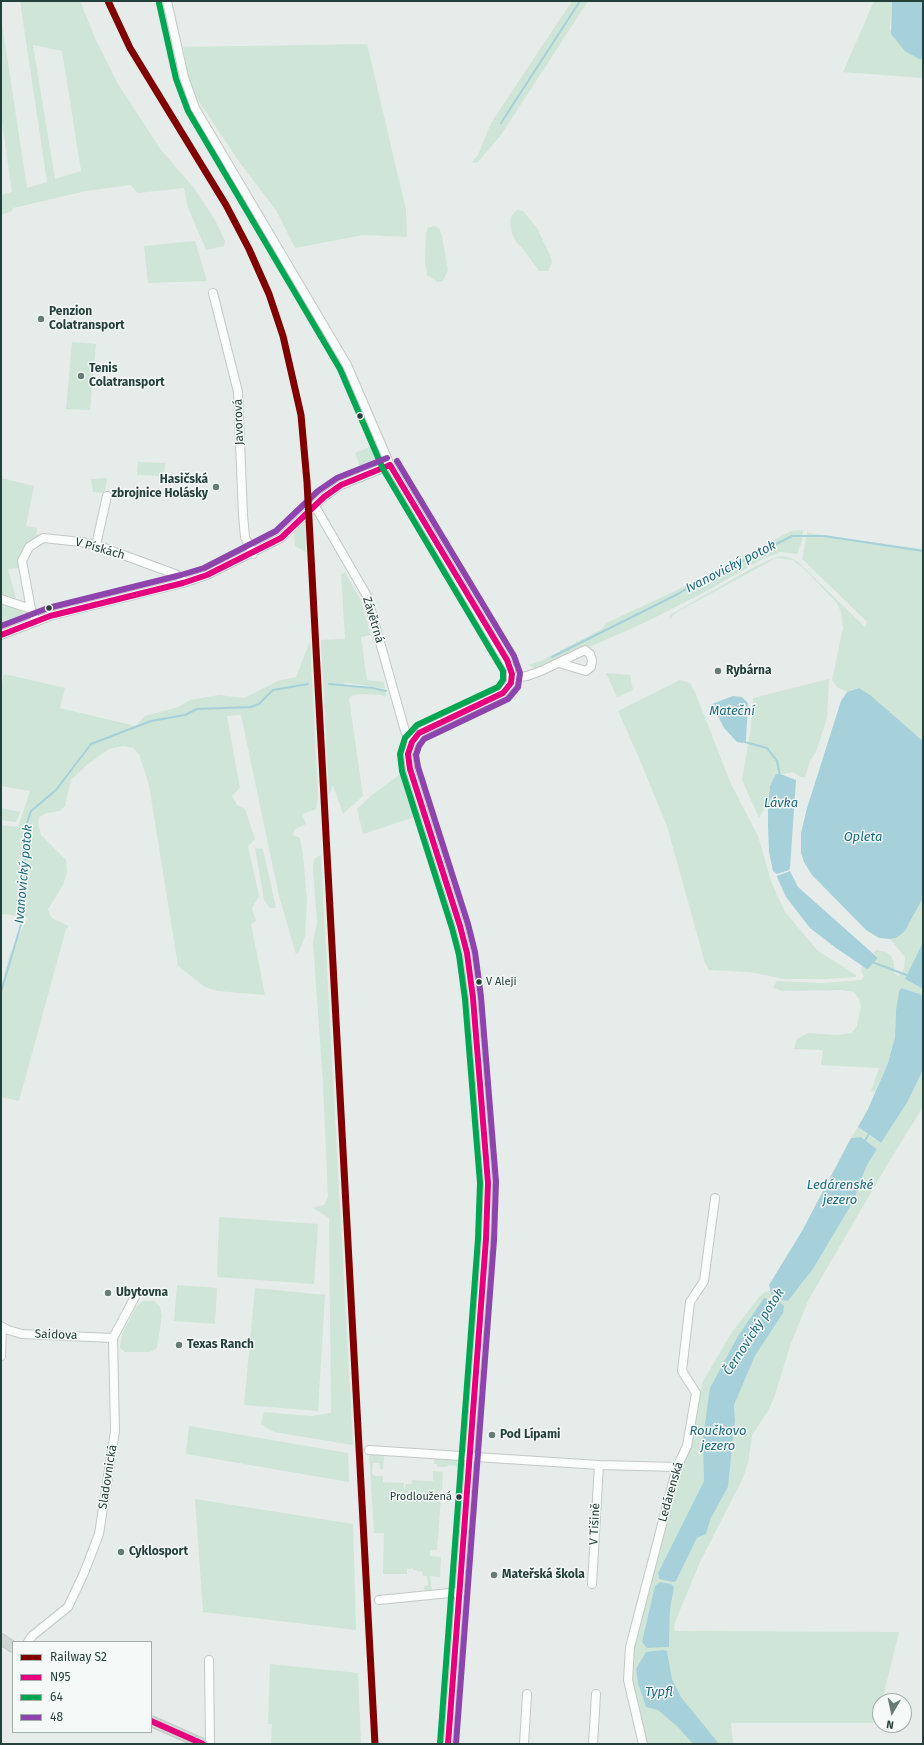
<!DOCTYPE html>
<meta charset="utf-8">
<style>
body{margin:0}
#map{position:relative;width:924px;height:1745px;overflow:hidden;background:#e6ece9;font-family:"Fira Sans",sans-serif}
canvas{display:block}
.frame{position:absolute;inset:0;border:2px solid #23403a;pointer-events:none}
.legend{position:absolute;left:12px;top:1641px;width:140px;height:92px;box-sizing:border-box;background:#f5faf8;border:1px solid #a1b0ac;margin:0;padding:5px 7px;list-style:none;font-size:12px;color:#23403a}
.legend li{display:flex;align-items:center;gap:8px;height:20px}
.legend b{width:20px;border:1px solid #a1b0ac}
.north{position:absolute;left:872px;top:1693px;width:40px;height:40px;box-sizing:border-box;background:#f5faf8;border:1px solid #a1b0ac;border-radius:50%;rotate:189deg;font-size:11px;font-weight:700;line-height:16px;text-align:center;color:#23403a}
.north::after{content:'';display:block;margin:auto;width:14px;height:18px;background:#677c77;clip-path:polygon(50% 0,100% 100%,50% 72%,0 100%)}
</style>
<div id="map">
<canvas width="924" height="1745"></canvas>
<div class="frame"></div>
<ul class="legend">
<li><b style="height:5px;background:#800000"></b>Railway S2</li>
<li><b style="height:5px;background:#e5007d"></b>N95</li>
<li><b style="height:5px;background:#00a651"></b>64</li>
<li><b style="height:5px;background:#8e44ad"></b>48</li>
</ul>
<div class="north">N</div>
</div>
<script>
const ctx = document.querySelector('canvas').getContext('2d');
ctx.lineJoin = 'round';
function fill(path, color) { ctx.fillStyle = color; ctx.fill(path, 'evenodd'); }
const shape = rows => new Path2D(rows.map(r => 'M' + r).join(''));
function strokePath(path, color, width, dash) { ctx.strokeStyle = color; ctx.lineWidth = width; ctx.lineCap = dash ? 'butt' : 'round'; ctx.setLineDash(dash || []); ctx.stroke(path); }
function write(font, color, halo, rows, align = 'center') {
  ctx.font = font + ' "Fira Sans",sans-serif'; ctx.lineWidth = 3; ctx.setLineDash([]); ctx.textBaseline = 'middle'; ctx.strokeStyle = halo; ctx.fillStyle = color; for (const [text, x, y, turn = 0] of rows) {
    ctx.save(); ctx.translate(x, y); ctx.rotate((+turn || 0) * Math.PI / 180); ctx.textAlign = isNaN(turn) ? turn : align; if (halo) ctx.strokeText(text, 0, 0); ctx.fillText(text, 0, 0); ctx.restore();
  }
}
fill(shape([
 [20,1,80,1,96,40,118,84,161,150,194,188,215,220,225,241,224,246,206,250,188,208,184,188,138,193,130,185,86,191,13,208,12,211,1,215,1,195,12,192,1,115,1,17,27,188,47,182],
 [33,45,62,51,81,171,55,179],
 [572,1,588,1,501,135,477,163,472,162,478,155,491,123],
 [874,1,892,1,890,29,919,59,923,59,923,78,843,72],
 [367,44,406,210,407,237,363,235,295,248,276,210,240,163,194,94,189,80,183,47],
 [517,210,523,211,537,228,550,255,552,262,548,271,539,271,523,249,516,242,512,234,510,222,512,215],
 [434,226,439,228,442,236,448,270,443,281,438,282,427,275,425,261,426,233,428,228],
 [195,241,207,281,148,283,144,246],
 [72,342,96,344,90,410,66,409],
 [375,445,380,456,380,461,376,464,374,461,360,466,355,453],
 [138,462,165,463,164,476,137,475],
 [1,478,34,486,26,526,37,528,36,534,38,536,23,550,20,568,8,569,17,602,1,596],
 [107,478,105,493,93,492,91,479],
 [305,523,306,552,295,546,294,533],
 [807,527,808,533,923,549,923,741,863,690,857,688,847,692,837,687,832,680,843,628,841,612,837,603,805,570,793,560,776,558,679,611,673,615,670,620,670,615,756,566,776,557,783,556,793,559,798,562,865,627,867,622,802,559,807,534],
 [803,530,802,541,797,554,781,552,764,558,705,592,646,622,537,670,528,665,541,661,602,629,606,623,671,593,725,565,736,558,750,553,791,531],
 [345,572,361,601,371,635,361,637,367,680,384,682,385,689,344,682,345,686,374,688,385,691,386,697,381,695,359,694,351,696,349,699,363,796,343,814,333,785,329,795,321,640,345,639,341,575],
 [1,603,22,611,25,619,1,628],
 [310,641,318,796,316,809,302,814,306,824,295,829,293,835,300,838,303,855,307,901,305,936,299,952,296,954,279,896,241,715,227,716,240,788,232,796,237,805,245,809,255,839,248,846,259,896,252,908,256,921,251,924,265,995,217,991,205,987,178,966,149,785,139,754,133,748,123,746,109,749,88,764,71,780,65,806,60,811,47,813,39,817,38,825,41,835,66,860,67,872,63,885,48,909,50,915,53,919,69,926,66,929,19,1101,1,1097,1,988,9,956,28,917,1,914,1,825,18,827,30,791,1,786,1,688,4,674,65,688,60,708,135,726,145,716,178,707,190,700,219,695,244,698,278,681,296,677],
 [606,673,630,675,633,690,617,697],
 [829,679,827,718,816,752,810,761,805,777,801,777,793,772,780,775,770,785,768,803,759,818,742,780,751,727,753,698],
 [680,680,690,683,695,692,731,784,758,836,772,884,785,912,818,951,856,975,856,977,826,979,784,979,750,972,709,970,705,963,667,826,639,758,618,711],
 [403,772,418,816,363,834,357,809,372,795],
 [1,808,20,812,16,822,1,820],
 [255,848,263,849,276,908,270,908,264,900],
 [321,855,326,950,353,1445,274,1432,261,1424,264,1412,310,1416,331,1413,329,1218,313,1208,324,1205,328,1197,323,1084,313,942,317,923,313,868,314,859],
 [923,898,923,942,905,979,923,989,923,995,901,988,896,1010,895,1037,888,1063,875,1092,871,1091,879,1068,821,1065,823,1050,794,1049,797,1039,808,1033,836,1035,852,1033,857,1026,861,1006,859,999,854,992,842,990,782,991,773,987,777,981,823,983,861,980,864,977,861,970,862,966,867,969,876,961,878,957,873,953,877,950,886,952,891,956,894,963,894,973,898,976,904,969,905,957,890,939,896,938,909,925],
 [923,1070,923,1107,890,1160,809,1299,790,1346,774,1398,768,1411,752,1435,748,1463,743,1478,700,1562,675,1622,674,1631,899,1632,882,1701,880,1701,880,1709,877,1723,731,1723,733,1744,646,1744,631,1681,630,1660,703,1381,732,1332,759,1297,765,1292,770,1291,778,1297,788,1301,813,1269,854,1200,866,1167,877,1149,862,1137,851,1138,858,1127,869,1136,881,1143,908,1101],
 [764,1298,778,1301,783,1313,755,1356,734,1405,735,1420,728,1487,711,1518,706,1534,697,1538,676,1581,659,1579,658,1573,704,1481,704,1469,749,1320],
 [673,1596,670,1610,669,1646,647,1648],
 [219,1217,318,1224,314,1284,217,1277],
 [177,1285,217,1288,215,1324,174,1321],
 [255,1288,325,1295,318,1411,244,1405],
 [143,1301,154,1301,160,1307,162,1315,157,1348,150,1352,125,1352,120,1348,122,1334,136,1307],
 [189,1426,348,1453,349,1482,186,1454],
 [369,1453,384,1455,383,1470,380,1469,379,1463,373,1463,372,1473,374,1476,383,1476,383,1482,404,1483,404,1491,406,1484,412,1484,412,1480,433,1481,433,1471,443,1472,442,1488,440,1491,438,1491,441,1498,437,1550,430,1550,430,1556,441,1557,440,1577,430,1576,432,1591,424,1592,424,1586,428,1585,427,1576,423,1576,422,1571,418,1572,417,1570,413,1570,413,1568,407,1569,407,1574,383,1574,384,1533,374,1533],
 [434,1459,462,1461,461,1473,457,1473,457,1466,448,1465,447,1467,437,1467,437,1464,434,1464],
 [195,1499,353,1524,356,1630,203,1612],
 [270,1664,358,1673,361,1744,271,1744,272,1724,268,1724]
]), '#cfe5d7');
fill(shape([
 [892,1,923,1,923,59,919,59,905,51,891,34],
 [859,688,870,695,923,741,923,898,905,931,896,938,890,939,879,938,866,930,812,875,804,862,801,853,801,833,807,808,841,701,847,692],
 [733,696,742,697,748,703,746,740,743,743,737,742,724,728,712,704],
 [776,774,783,775,796,780,790,868,789,870,777,874,773,871,769,852,768,827,768,803,770,786],
 [790,871,798,887,878,958,868,969,867,969,836,948,810,928,786,897,777,877,777,876],
 [923,942,923,989,905,979],
 [901,988,923,995,923,1070,908,1101,881,1143,858,1127,868,1109,888,1063,895,1037,896,1010,899,992],
 [861,1137,877,1149,866,1167,854,1200,813,1269,788,1301,782,1300,771,1294,769,1285,802,1231,851,1138],
 [764,1298,778,1301,781,1303,784,1306,783,1313,755,1356,734,1405,735,1420,728,1487,711,1518,706,1534,697,1538,676,1581,673,1582,659,1579,658,1573,704,1481,703,1438,710,1388,738,1336],
 [660,1582,671,1584,674,1587,670,1610,669,1647,647,1648,642,1642,655,1586],
 [663,1650,667,1651,672,1679,681,1697,719,1744,693,1744,678,1727,658,1710,646,1707,638,1683,636,1669,646,1652]
]), '#a7d1da');
strokePath(shape([
 [501,123,580,1],
 [552,657,676,595,703,579,709,578,792,536,824,536,923,551],
 [329,684,373,688,386,691],
 [745,742,767,748,777,761,780,776],
 [872,962,909,976],
 [1,992,22,921,26,826,31,811,56,790,91,744,151,721,185,715,197,709,251,707,259,704,273,690,308,684],
 [864,1142,869,1134]
]), '#a7d1da', 2);
const minor = shape([
 [167,1,184,77,195,108,347,365,390,465,511,669,511,683,503,693,422,731,412,742,408,754,410,769,460,926,467,953,473,998,488,1183,486,1239,448,1744],
 [213,293,238,392,243,515,245,537,253,554],
 [315,506,367,596,405,731,412,742],
 [96,545,107,496],
 [1,599,31,609,36,621],
 [31,609,22,561,29,547,43,538,81,542,96,545,175,574,181,577,183,583],
 [1,635,50,616,183,583,207,575,281,538,324,497,341,485,390,465],
 [512,678,527,676,541,671,585,650,590,654,592,660,591,667,586,671,559,663],
 [1,1326,8,1330,22,1334,113,1338],
 [1,1356,2,1327],
 [369,1450,599,1465,677,1467],
 [592,1584,599,1465],
 [379,1600,460,1592],
 [28,1642,32,1636,68,1607,84,1573,99,1534,115,1431,113,1338,137,1293],
 [209,1660,210,1744],
 [524,1744,527,1694],
 [593,1744,596,1694],
 [643,1744,628,1680,630,1647,677,1467,687,1446,696,1393,682,1371,690,1302,704,1281,715,1198]
]);
const major = shape([
 [1,1639,13,1647],
 [151,1721,203,1744]
]);
strokePath(minor, '#c3c9c6', 10);
strokePath(major, '#c2cac8', 12);
strokePath(minor, '#fbfcfc', 8);
strokePath(major, '#cfd7d5', 10);
strokePath(shape([
 [390,465,507,660,512,674,511,683,503,693,419,733,412,742,408,754,410,769,460,926,467,953,473,998,488,1183,486,1239,448,1744],
 [1,635,50,616,183,583,207,575,281,538,324,497,341,485,390,465],
 [151,1721,203,1744]
]), '#e5007d', 6);
strokePath(shape([
 [159,3,176,79,188,111,340,369,383,469,503,671,503,680,498,687,417,725,405,738,400,754,402,771,452,928,459,955,465,999,480,1183,478,1239,440,1743]
]), '#00a651', 6);
strokePath(shape([
 [397,461,514,656,520,673,518,687,508,699,424,739,419,746,416,755,418,767,468,924,475,952,481,997,496,1182,494,1240,456,1744],
 [1,626,48,608,181,575,204,568,276,531,318,491,337,478,387,458]
]), '#8e44ad', 6);
strokePath(shape([
 [108,1,130,48,226,205,249,249,269,294,283,336,301,415,307,482,375,1744]
]), '#800000', 7);
for (const [x, y, r, color] of [
 [41,319,4,"#677c77"],
 [81,376,4,"#677c77"],
 [360,416,3.5,"#23403a"],
 [216,487,4,"#677c77"],
 [49,608,3.5,"#23403a"],
 [718,671,4,"#677c77"],
 [479,982,3.5,"#23403a"],
 [108,1293,4,"#677c77"],
 [179,1345,4,"#677c77"],
 [492,1435,4,"#677c77"],
 [459,1497,3.5,"#23403a"],
 [121,1552,4,"#677c77"],
 [494,1575,4,"#677c77"]
]) { const dot = new Path2D(); dot.arc(x, y, r, 0, 2 * Math.PI); ctx.fillStyle = color; ctx.fill(dot); strokePath(dot, '#f5faf8', 1.5); }
write('11px', '#23403a', '#f5faf8', [
 ["V Aleji",486,982],
 ["Prodloužená",452,1497,"right"]
], 'left');
write('bold 12px', '#23403a', '#f5faf8', [
 ["Penzion",49,312],
 ["Colatransport",49,326],
 ["Tenis",89,369],
 ["Colatransport",89,383],
 ["Hasičská",208,480,"right"],
 ["zbrojnice Holásky",208,494,"right"],
 ["Rybárna",726,671],
 ["Ubytovna",116,1293],
 ["Texas Ranch",187,1345],
 ["Pod Lípami",500,1435],
 ["Cyklosport",129,1552],
 ["Mateřská škola",502,1575]
], 'left');
write('12px', '#23403a', '#f5faf8', [
 ["Javorová",239,422,-92],
 ["V Pískách",100,549,16],
 ["Závětrná",373,620,73],
 ["Saidova",56,1335,2],
 ["Sladovnická",108,1477,-81],
 ["Ledárenská",671,1492,-74],
 ["V Tišině",595,1524,-87]
]);
write('italic 13px', '#1b6a7e', '#f5faf8', [
 ["Ivanovický potok",731,567,-27],
 ["Mateční",732,711],
 ["Lávka",781,803],
 ["Opleta",863,837],
 ["Ivanovický potok",24,874,-85],
 ["Ledárenské",840,1185],
 ["jezero",840,1200],
 ["Černovický potok",754,1332,-57],
 ["Roučkovo",718,1431],
 ["jezero",718,1446],
 ["Typfl",659,1692]
]);
</script>
